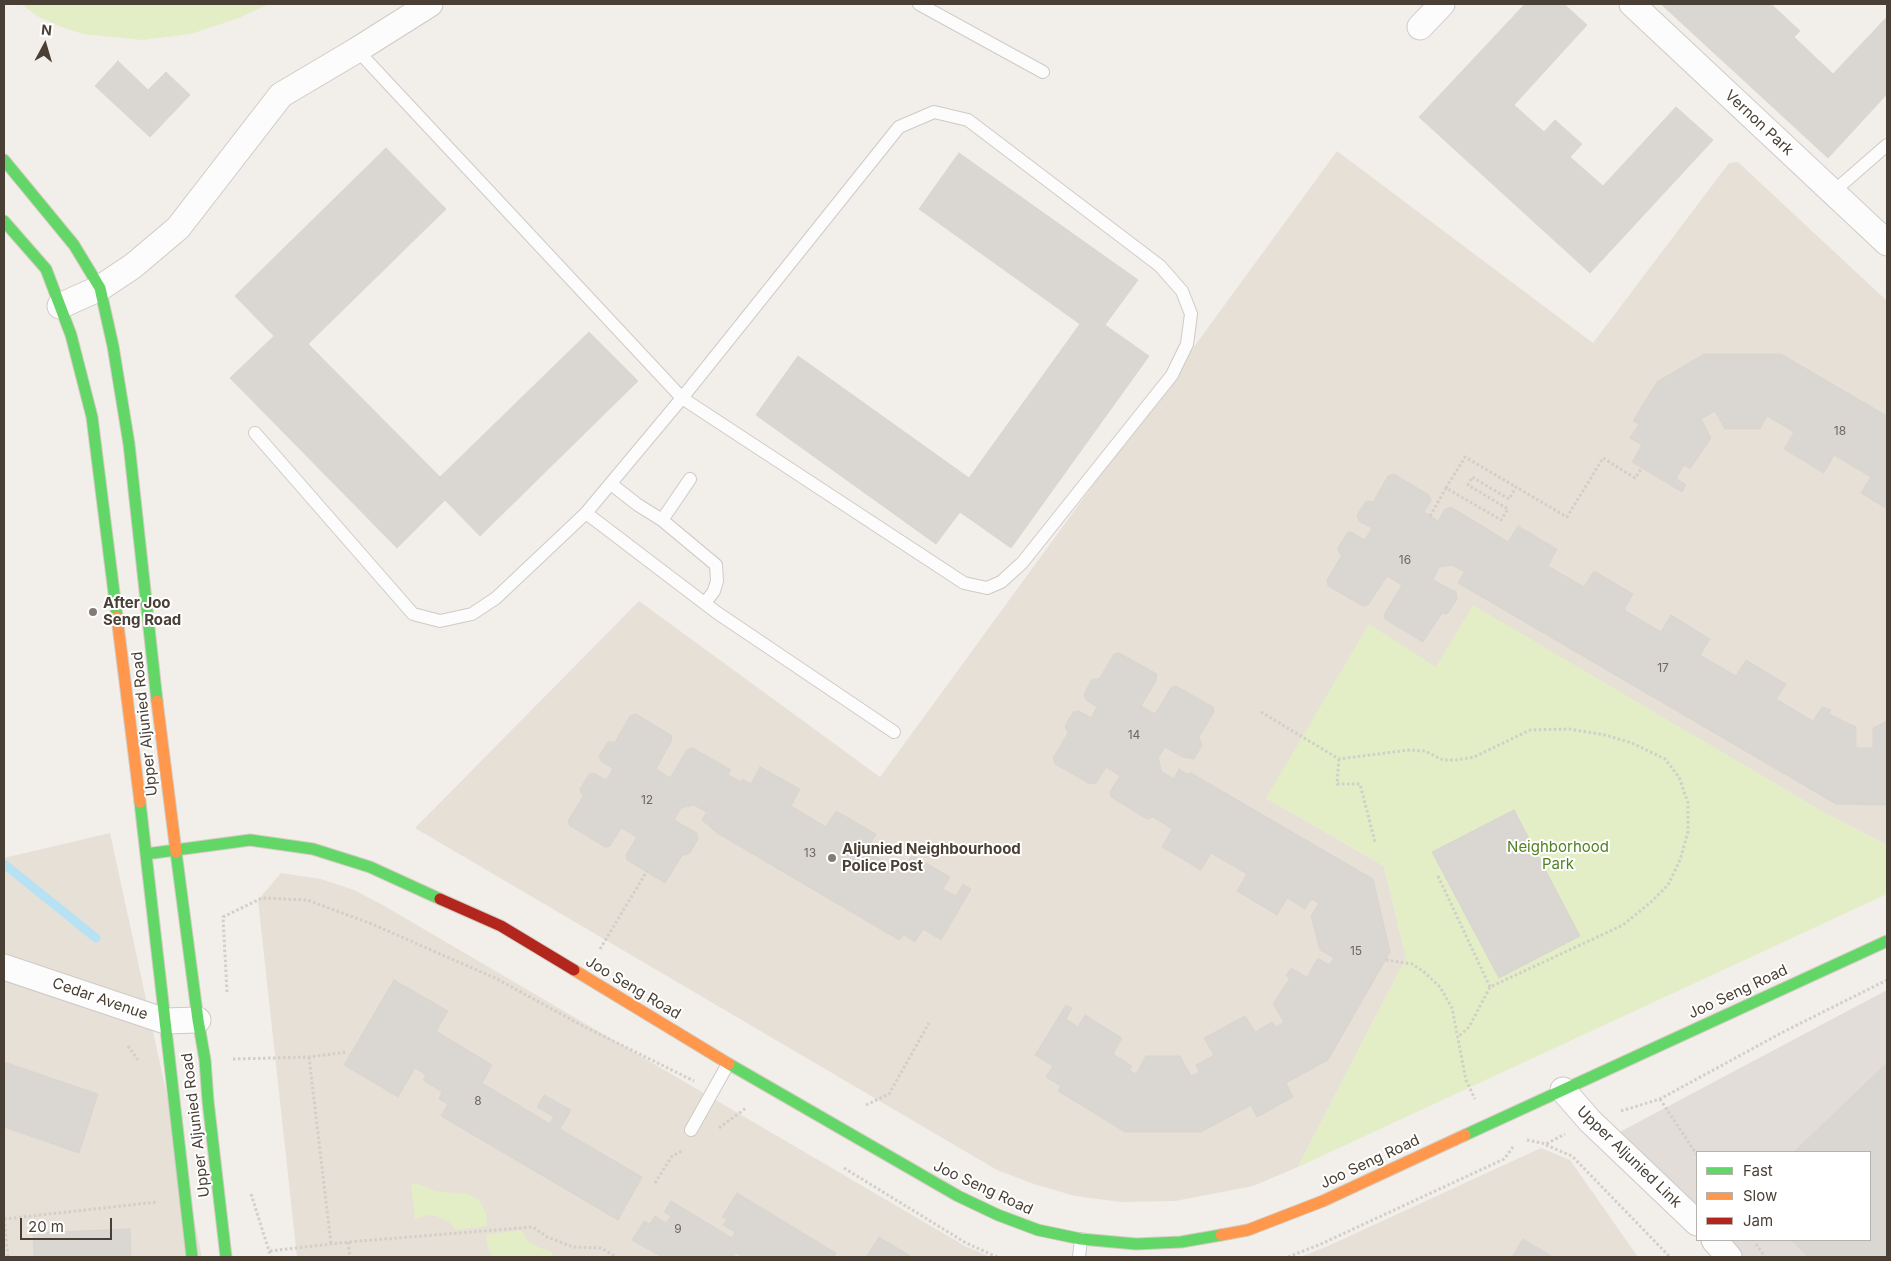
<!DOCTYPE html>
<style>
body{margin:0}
#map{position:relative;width:1891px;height:1261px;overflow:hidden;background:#f2eeea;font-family:Inter,sans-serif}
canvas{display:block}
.frame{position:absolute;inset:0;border:5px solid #493f35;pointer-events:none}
.legend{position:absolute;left:1696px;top:1151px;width:175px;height:90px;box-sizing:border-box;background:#fff;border:1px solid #b6b2ae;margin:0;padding:6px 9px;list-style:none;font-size:15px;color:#493f35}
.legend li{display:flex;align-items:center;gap:10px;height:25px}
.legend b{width:25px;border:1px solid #b6b2ae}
.north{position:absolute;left:20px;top:20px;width:50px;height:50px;-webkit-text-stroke:4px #fff;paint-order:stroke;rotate:6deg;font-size:14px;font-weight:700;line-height:20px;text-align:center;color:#493f35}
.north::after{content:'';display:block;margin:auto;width:18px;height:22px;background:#493f35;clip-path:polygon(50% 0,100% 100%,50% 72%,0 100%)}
.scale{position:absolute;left:20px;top:1218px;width:92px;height:22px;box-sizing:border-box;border:2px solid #493f35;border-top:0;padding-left:6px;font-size:15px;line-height:18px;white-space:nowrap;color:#493f35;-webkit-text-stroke:4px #fff;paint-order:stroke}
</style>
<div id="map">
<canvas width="1891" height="1261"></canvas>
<div class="frame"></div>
<ul class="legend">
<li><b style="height:6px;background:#63d668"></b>Fast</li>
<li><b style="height:6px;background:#ff974d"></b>Slow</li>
<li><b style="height:6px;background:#b3261e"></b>Jam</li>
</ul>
<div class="north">N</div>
<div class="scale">20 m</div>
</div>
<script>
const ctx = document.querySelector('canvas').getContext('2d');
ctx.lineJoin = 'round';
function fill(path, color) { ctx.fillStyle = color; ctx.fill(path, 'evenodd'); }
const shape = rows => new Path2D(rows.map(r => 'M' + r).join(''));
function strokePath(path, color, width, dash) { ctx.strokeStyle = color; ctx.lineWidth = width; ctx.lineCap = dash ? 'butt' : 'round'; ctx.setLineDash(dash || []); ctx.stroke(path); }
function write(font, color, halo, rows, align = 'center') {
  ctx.font = font + ' Inter,sans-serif'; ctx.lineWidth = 4; ctx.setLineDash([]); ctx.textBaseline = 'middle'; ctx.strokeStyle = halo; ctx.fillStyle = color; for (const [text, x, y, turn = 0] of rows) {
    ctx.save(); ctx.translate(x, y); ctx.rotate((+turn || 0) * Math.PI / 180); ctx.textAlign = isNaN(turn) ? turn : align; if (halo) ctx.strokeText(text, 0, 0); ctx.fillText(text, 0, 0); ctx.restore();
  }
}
fill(shape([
 [1337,151,1593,343,1729,163,1738,162,1887,301,1887,845,1825,813,1473,606,1436,667,1266,798,1384,866,1406,958,1298,1167,1253,1186,1175,1201,1121,1202,1075,1196,1034,1184,997,1170,415,828,639,601,880,777],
 [110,833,202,1257,4,1257,4,858],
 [281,873,321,879,354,890,381,904,965,1246,991,1257,297,1257,258,900],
 [1541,1148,1570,1160,1638,1257,1300,1257,1328,1246]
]), '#e7e0d7');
fill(shape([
 [1887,990,1887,1257,1724,1257,1708,1240,1870,1240,1870,1152,1697,1152,1697,1227,1616,1134]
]), '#e2ddd8');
fill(shape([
 [21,4,269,4,239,18,191,34,142,40,83,34,59,26,37,16],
 [1473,605,1825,813,1887,845,1887,894,1298,1167,1406,958,1384,866,1266,798,1369,624,1436,667],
 [411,1184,418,1184,435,1191,468,1194,479,1200,486,1213,487,1226,456,1230,449,1222,436,1216,426,1215,415,1219],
 [521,1230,528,1241,540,1248,552,1252,552,1257,493,1257,488,1248,486,1235]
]), '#e3eec7');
strokePath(shape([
 [4,864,96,938]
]), '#b6e2f4', 9);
const building = shape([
 [1525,4,1564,4,1587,25,1514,105,1544,132,1555,120,1582,144,1570,157,1603,186,1676,107,1713,140,1590,273,1419,117,1525,4],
 [1661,4,1771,4,1800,31,1794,37,1833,74,1887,17,1887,94,1828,158,1661,4],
 [118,61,148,90,166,72,190,95,150,137,95,86,118,61],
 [386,148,446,209,308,344,440,477,589,332,638,381,480,536,445,500,397,548,230,378,274,336,235,296,386,148],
 [959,153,1138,280,1105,325,1149,356,1011,548,960,512,936,544,756,415,798,356,969,478,1080,324,919,209,959,153],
 [1704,354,1781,354,1887,416,1887,509,1861,493,1871,477,1834,455,1824,473,1784,449,1794,432,1767,416,1760,429,1725,429,1715,411,1701,419,1711,438,1690,469,1684,465,1676,478,1686,485,1682,492,1632,462,1642,445,1630,438,1639,424,1633,421,1657,382,1704,354],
 [1394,474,1429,495,1431,500,1424,512,1438,521,1445,509,1451,507,1489,530,1465,572,1452,565,1439,567,1433,580,1456,592,1457,599,1448,613,1444,614,1442,613,1423,642,1385,619,1384,615,1402,585,1387,576,1368,605,1363,606,1328,586,1327,580,1342,555,1339,553,1338,548,1347,533,1351,532,1365,540,1372,528,1359,521,1357,515,1366,501,1373,502,1388,476,1394,474],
 [1518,526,1557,549,1548,566,1584,587,1594,571,1633,594,1624,610,1661,632,1671,615,1710,639,1700,655,1736,676,1746,660,1786,684,1776,699,1813,721,1822,707,1831,710,1829,714,1856,727,1856,748,1873,748,1873,728,1887,721,1887,805,1836,804,1458,583,1489,530,1508,542,1518,526],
 [1119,653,1157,674,1156,681,1141,706,1155,714,1171,688,1176,686,1213,707,1214,712,1199,737,1202,745,1194,759,1182,757,1165,747,1158,758,1162,772,1174,779,1153,817,1147,819,1111,797,1110,792,1120,776,1106,767,1096,783,1090,784,1055,764,1053,758,1068,733,1065,726,1073,712,1079,711,1091,718,1097,707,1086,700,1084,694,1092,679,1099,679,1114,654,1119,653],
 [636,714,671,735,672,740,656,769,670,778,687,750,693,748,731,770,706,812,694,805,681,808,674,820,697,833,698,839,690,853,686,855,683,854,665,883,627,860,626,855,637,837,621,828,610,846,605,847,570,826,568,821,584,795,581,793,580,789,589,774,594,773,606,780,613,769,601,761,599,756,608,742,615,742,630,716,636,714],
 [760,767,800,789,791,806,826,827,836,811,876,834,866,851,902,872,912,855,950,877,943,889,956,896,963,884,971,889,941,940,923,929,915,942,904,935,899,940,717,833,702,820,728,775,742,782,743,779,751,784,760,767],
 [1179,769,1187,774,1191,773,1373,879,1390,952,1328,1060,1286,1083,1293,1097,1257,1117,1251,1105,1201,1132,1125,1132,1058,1091,1061,1086,1046,1077,1053,1066,1035,1055,1066,1005,1072,1008,1066,1019,1078,1027,1085,1015,1122,1038,1113,1054,1132,1066,1129,1070,1136,1074,1146,1056,1180,1056,1191,1076,1199,1072,1196,1065,1214,1055,1204,1038,1245,1016,1255,1032,1272,1022,1276,1027,1284,1022,1273,1004,1290,978,1286,976,1291,968,1307,977,1318,958,1329,965,1334,958,1320,950,1311,916,1319,903,1311,899,1305,909,1287,898,1277,915,1237,891,1247,874,1211,853,1201,870,1162,847,1172,829,1153,817,1179,769],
 [1514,810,1580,936,1499,978,1432,852,1514,810],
 [394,980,448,1011,436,1031,492,1065,482,1083,550,1124,554,1117,537,1107,544,1095,571,1110,560,1129,642,1177,618,1220,441,1116,448,1104,439,1099,442,1092,423,1080,426,1075,415,1068,398,1097,344,1065,394,980],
 [4,1062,98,1094,79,1153,4,1127,4,1062],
 [1887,1063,1887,1257,1808,1257,1791,1240,1870,1240,1870,1152,1794,1152,1887,1063],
 [737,1193,836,1253,834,1257,744,1257,736,1253,733,1257,662,1257,632,1240,644,1221,650,1224,655,1216,666,1223,671,1216,664,1212,671,1201,732,1238,735,1232,723,1225,727,1219,722,1217,737,1193],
 [130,1229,131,1257,34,1257,33,1233,130,1229],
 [879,1237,912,1257,866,1257,879,1237],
 [1523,1239,1553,1257,1512,1257,1523,1239]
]);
fill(building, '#dad6d1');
strokePath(building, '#dad5d0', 1);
const lane = shape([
 [919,4,1043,72],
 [1833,192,1887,145],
 [255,433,413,614,440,621,472,614,496,598,586,513,682,398,899,127,934,112,968,120,1160,266,1182,291,1191,314,1187,344,1172,375,1022,563,1001,582,987,588,964,583,682,398,357,50],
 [611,484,638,505,662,520,716,565,717,581,714,591,705,603],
 [586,513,716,612,894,732],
 [662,520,690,479],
 [691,1130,728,1064],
 [1079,1257,1081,1239]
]);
const street = shape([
 [1632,4,1887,243],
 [1420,27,1442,4],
 [60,306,100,288,133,266,178,228,281,95,357,50,430,4],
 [4,967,165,1021,198,1020],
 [1563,1090,1590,1121,1697,1223],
 [1714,1240,1729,1257]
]);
const fast = shape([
 [4,160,74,245,100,288,113,346,129,444,157,701],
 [4,221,46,269,71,335,92,417,117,617],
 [140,802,192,1257],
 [176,852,198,1020,205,1060,208,1101,226,1257],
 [146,854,250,840,313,849,370,867,440,899],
 [729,1064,958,1196,998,1215,1038,1230,1081,1239,1136,1244,1181,1242,1221,1235],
 [1465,1135,1887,941]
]);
const slow = shape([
 [117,617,140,802],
 [157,701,176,852],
 [574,970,729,1064],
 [1221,1235,1248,1230,1323,1201,1465,1135]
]);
const jam = shape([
 [440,899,501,926,574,970]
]);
strokePath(lane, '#cfcac6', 14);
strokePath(street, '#cfcac6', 27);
strokePath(fast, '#d4ccc2', 13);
strokePath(slow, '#d4ccc2', 13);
strokePath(jam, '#d4ccc2', 13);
strokePath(shape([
 [1446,488,1465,457,1516,487],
 [1430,516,1446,488,1501,520,1508,509,1468,485,1472,477,1509,499,1516,487,1567,517,1603,458,1635,478,1642,468],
 [1261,712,1339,759,1409,750,1425,751,1443,760,1456,760,1474,757,1530,730,1569,729,1605,735,1632,743,1665,759,1679,777,1688,803,1688,832,1680,860,1668,885,1651,902,1623,925,1490,987,1469,1027,1458,1037],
 [1339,759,1337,784,1360,784,1375,842],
 [1438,876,1490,987],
 [600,949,647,871],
 [1386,960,1412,964,1423,971,1440,987,1452,1008,1466,1080,1475,1099],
 [227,992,223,917,262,898,307,900,372,924,497,979,581,1025,694,1081],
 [128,1046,138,1060],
 [309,1057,331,1244],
 [233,1059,309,1057,347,1052],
 [1660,1099,1697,1155],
 [866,1105,889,1094,929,1023],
 [1621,1111,1660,1099,1785,1031,1887,980],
 [719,1128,746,1108],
 [1527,1140,1546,1144,1565,1134],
 [1546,1145,1572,1156,1670,1257],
 [844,1168,966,1243,997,1257],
 [655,1183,672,1156,684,1150],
 [251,1194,271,1257],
 [4,1219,157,1202],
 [4,1219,8,1257],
 [348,1242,350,1257],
 [1756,1244,1765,1257],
 [270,1251,348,1242,533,1227,547,1237,573,1247,601,1248,616,1257],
 [1288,1257,1321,1244,1504,1159,1513,1147]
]), '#d2ceca', 3, [2.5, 2.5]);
strokePath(lane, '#fdfcfc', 12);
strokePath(street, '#fdfcfc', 25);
strokePath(fast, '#63d668', 11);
strokePath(slow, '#ff974d', 11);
strokePath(jam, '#b3261e', 11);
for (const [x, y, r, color] of [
 [93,612,5,"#847c74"],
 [832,858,5,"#847c74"]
]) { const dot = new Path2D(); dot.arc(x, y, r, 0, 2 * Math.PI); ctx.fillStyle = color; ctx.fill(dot); strokePath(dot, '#fff', 2); }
write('12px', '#6f665e', null, [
 ["18",1840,431],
 ["16",1405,560],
 ["17",1663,668],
 ["14",1134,735],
 ["12",647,800],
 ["13",810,853],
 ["15",1356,951],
 ["8",478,1101],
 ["9",678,1229]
]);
write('15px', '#493f35', '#fff', [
 ["Vernon Park",1759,123,43],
 ["Upper Aljunied Road",145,724,-96],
 ["Joo Seng Road",633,988,31],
 ["Joo Seng Road",1738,992,-25],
 ["Cedar Avenue",100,999,19],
 ["Upper Aljunied Road",196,1125,-97],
 ["Upper Aljunied Link",1629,1157,44],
 ["Joo Seng Road",1370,1162,-25],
 ["Joo Seng Road",983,1188,25]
]);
write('bold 15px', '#493f35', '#fff', [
 ["After Joo",103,603],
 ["Seng Road",103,620],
 ["Aljunied Neighbourhood",842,849],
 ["Police Post",842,866]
], 'left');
write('15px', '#518221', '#fff', [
 ["Neighborhood",1558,847],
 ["Park",1558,864]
]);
</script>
